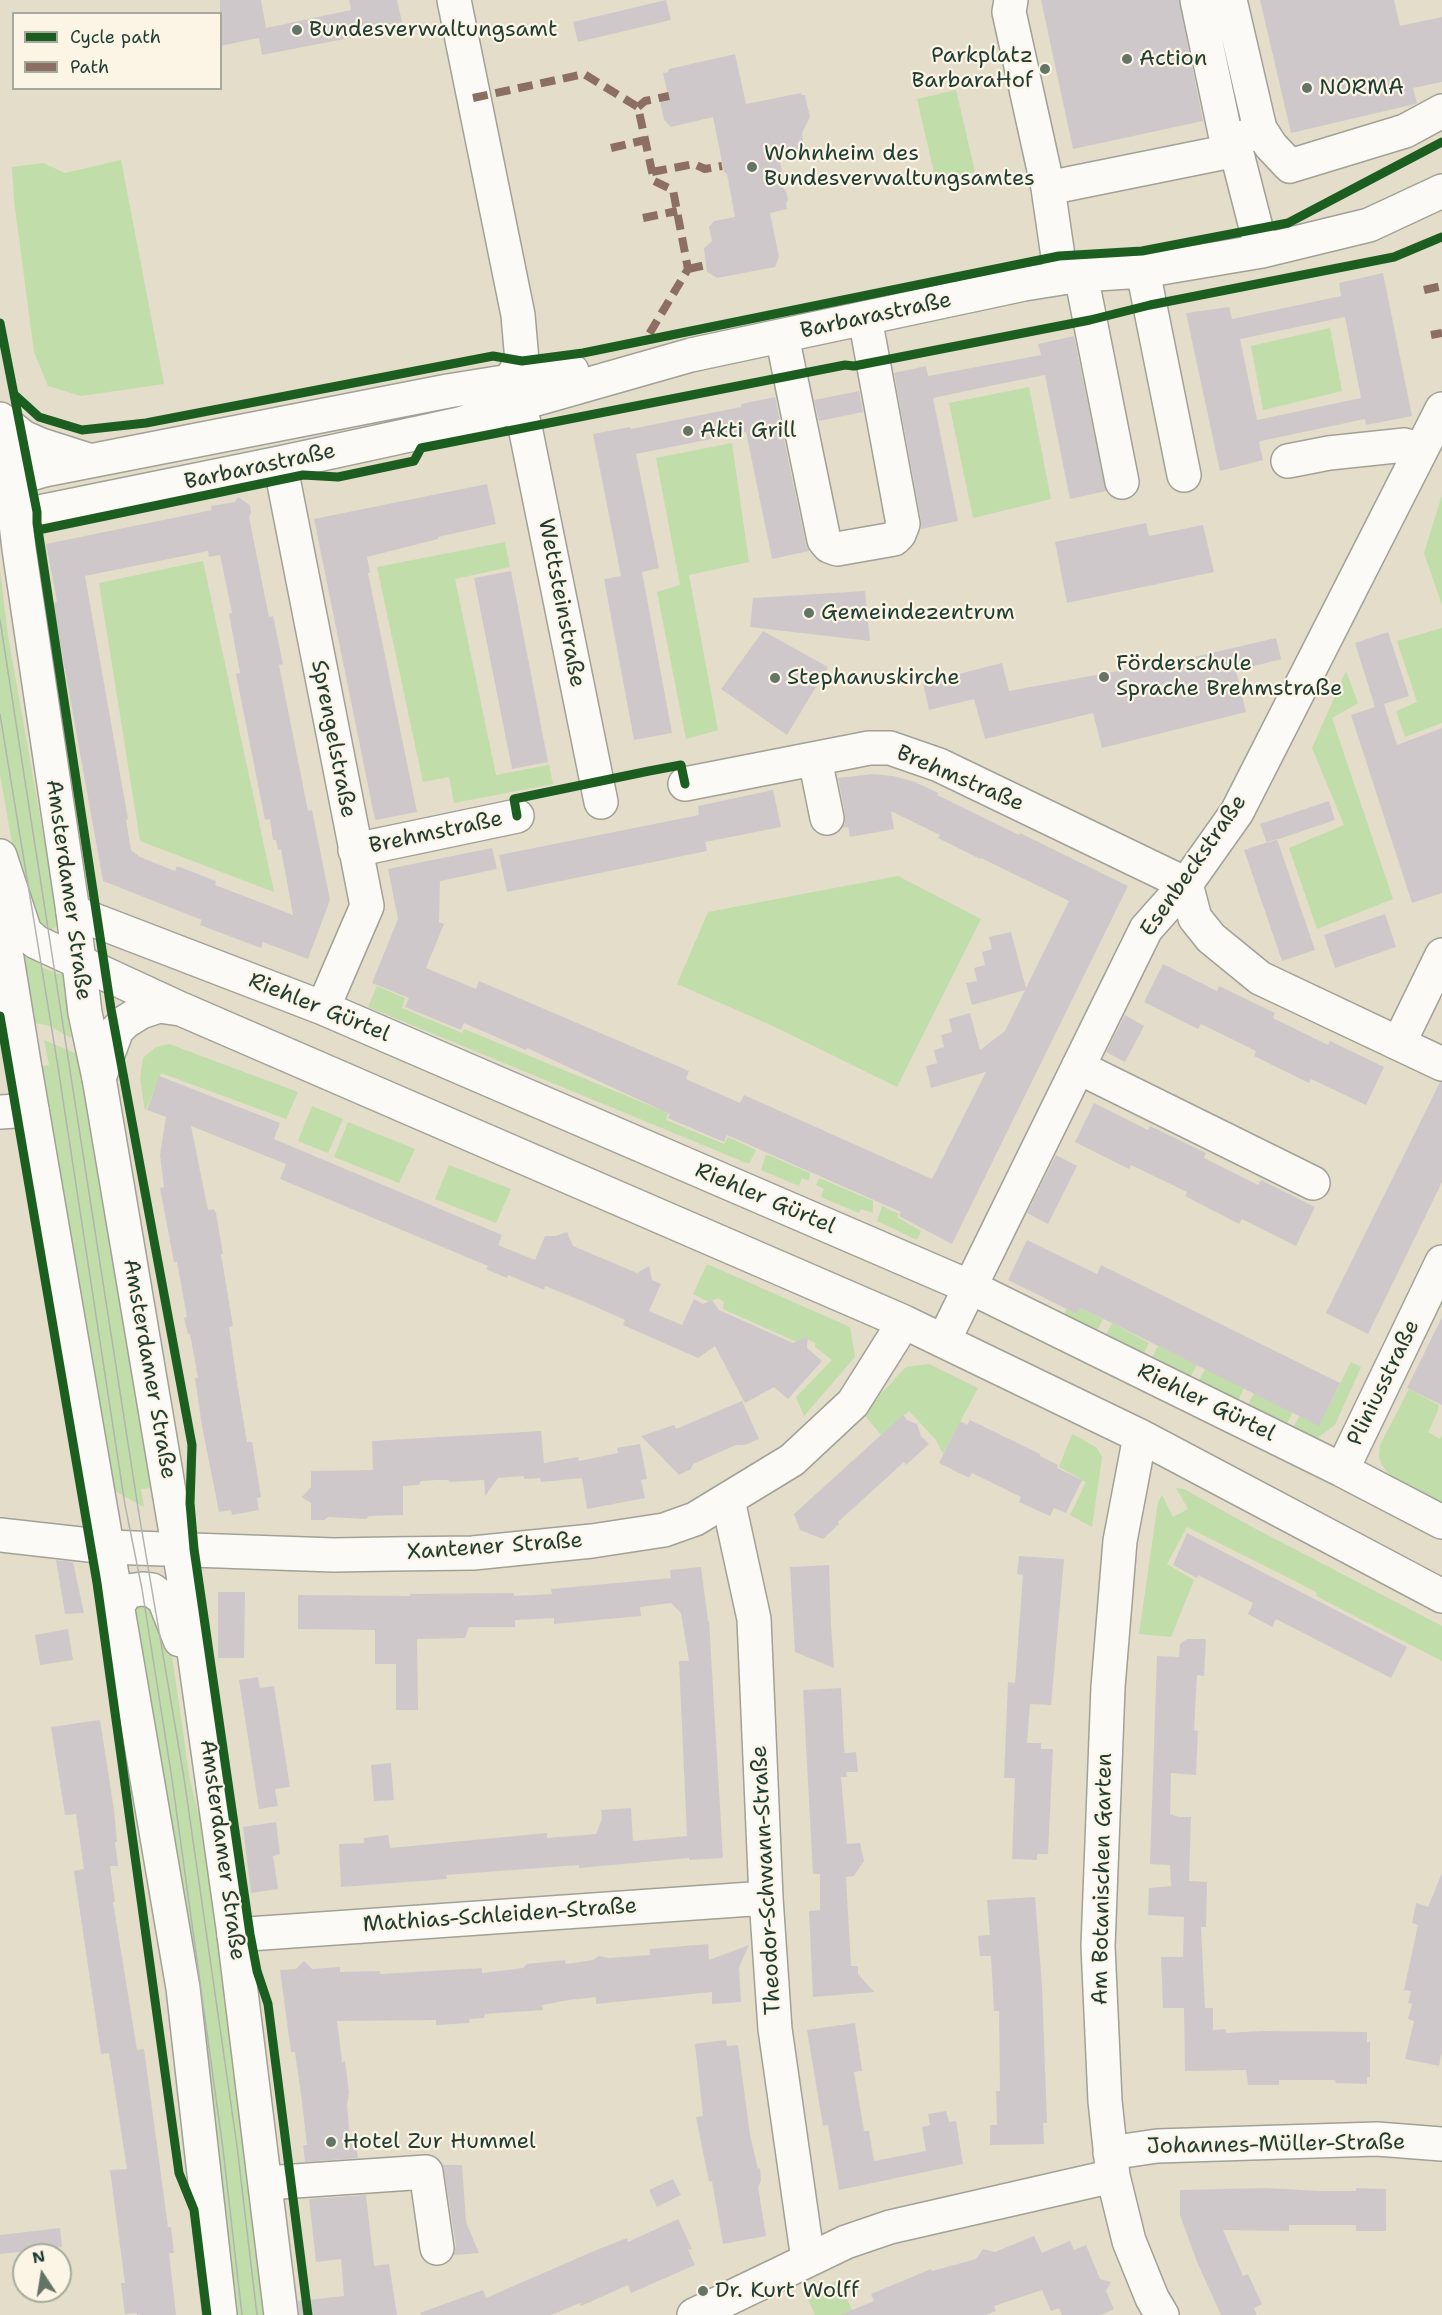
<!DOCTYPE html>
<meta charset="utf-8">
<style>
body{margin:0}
#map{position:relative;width:1442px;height:2315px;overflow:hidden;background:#e4ddca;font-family:"Shantell Sans",sans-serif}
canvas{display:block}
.legend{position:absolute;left:12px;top:12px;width:210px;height:78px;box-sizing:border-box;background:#fcf5e5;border:2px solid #a4ab9e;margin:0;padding:8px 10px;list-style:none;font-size:18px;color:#1f3d34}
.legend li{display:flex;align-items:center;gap:12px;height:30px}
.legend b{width:30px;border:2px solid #a4ab9e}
.north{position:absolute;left:12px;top:2243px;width:60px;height:60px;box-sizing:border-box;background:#fcf5e5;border:2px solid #a4ab9e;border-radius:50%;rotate:348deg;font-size:16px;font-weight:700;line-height:24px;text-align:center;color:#1f3d34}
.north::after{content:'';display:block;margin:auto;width:21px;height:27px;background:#647568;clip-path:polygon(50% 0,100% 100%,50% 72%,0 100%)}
</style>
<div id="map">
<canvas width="1442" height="2315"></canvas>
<ul class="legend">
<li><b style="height:8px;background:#1b5e20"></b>Cycle path</li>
<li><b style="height:8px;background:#8d6e63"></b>Path</li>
</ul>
<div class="north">N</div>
</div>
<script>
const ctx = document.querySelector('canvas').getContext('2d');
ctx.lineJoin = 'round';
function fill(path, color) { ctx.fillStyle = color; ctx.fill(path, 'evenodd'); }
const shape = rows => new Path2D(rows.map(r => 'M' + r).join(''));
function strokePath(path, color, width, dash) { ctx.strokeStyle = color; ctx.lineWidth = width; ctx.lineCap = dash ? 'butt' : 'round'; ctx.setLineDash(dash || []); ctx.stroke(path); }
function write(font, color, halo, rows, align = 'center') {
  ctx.font = font + ' "Shantell Sans",sans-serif'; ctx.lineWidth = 4.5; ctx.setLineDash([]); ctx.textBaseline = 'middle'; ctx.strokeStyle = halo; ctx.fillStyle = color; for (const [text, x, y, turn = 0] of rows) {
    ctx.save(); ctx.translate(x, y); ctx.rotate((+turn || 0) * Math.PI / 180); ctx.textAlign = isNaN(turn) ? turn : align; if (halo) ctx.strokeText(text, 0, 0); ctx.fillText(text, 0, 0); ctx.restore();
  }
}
fill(shape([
 [956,90,975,172,936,181,917,99],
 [121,160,164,384,81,396,48,386,34,352,14,200,12,167,43,163,65,173],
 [1330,328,1342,391,1263,410,1251,346],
 [1029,387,1051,499,973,518,949,403],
 [732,443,749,562,689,575,718,730,686,739,657,592,680,585,656,458],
 [1442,495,1442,605,1424,553],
 [505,542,510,567,455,579,496,775,549,765,553,784,454,803,449,777,423,782,377,567],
 [203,561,274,892,140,841,99,583],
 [0,570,8,636,59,923,51,932,39,933,22,901,0,774],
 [1442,628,1442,723,1405,737,1396,711,1417,702,1397,641],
 [1346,671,1358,703,1332,718,1393,899,1317,929,1289,848,1344,825,1312,748],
 [898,876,981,919,897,1087,773,1026,677,984,708,912],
 [20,949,33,957,42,967,58,974,68,974,75,1010,67,1012,71,1038,50,1026,30,1022],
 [377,986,405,998,402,1008,462,1033,464,1029,668,1113,666,1120,724,1144,728,1137,756,1150,749,1164,368,1007],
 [44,1040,82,1056,153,1488,141,1489,144,1507,109,1488,38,1067,49,1065],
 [169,1044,298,1092,286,1119,161,1073,145,1112,140,1078,143,1058,156,1047],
 [312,1106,343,1119,328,1153,298,1141],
 [348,1122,415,1149,399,1183,334,1157],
 [766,1154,810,1173,809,1181,802,1178,799,1186,761,1170],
 [449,1165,511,1189,496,1223,435,1199],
 [819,1178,873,1201,873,1213,861,1209,859,1213,821,1197,824,1189,816,1185],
 [882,1206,899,1214,897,1217,921,1231,917,1240,877,1221],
 [707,1264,850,1327,855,1357,804,1416,796,1397,832,1360,815,1347,815,1343,807,1339,799,1343,723,1309,724,1302,718,1298,709,1302,693,1294],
 [1080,1308,1103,1319,1095,1335,1062,1318,1067,1309],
 [1112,1323,1149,1343,1141,1358,1104,1338],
 [1158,1346,1197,1365,1188,1381,1150,1362],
 [1351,1362,1361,1367,1335,1425,1312,1442,1290,1433,1300,1415,1319,1425],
 [929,1364,978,1388,943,1454,936,1440,909,1411,881,1435,863,1413,906,1367],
 [1205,1369,1244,1388,1237,1403,1197,1384],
 [1409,1389,1439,1405,1437,1413,1428,1432,1440,1439,1442,1435,1442,1506,1395,1481,1381,1464,1379,1455,1380,1445],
 [1254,1393,1293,1412,1284,1429,1246,1409],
 [1072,1434,1096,1447,1102,1457,1092,1527,1070,1515,1086,1482,1059,1467],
 [1176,1488,1184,1489,1254,1528,1442,1626,1442,1661,1316,1596,1317,1593,1295,1581,1187,1527,1167,1564,1194,1580,1171,1637,1139,1634,1158,1502,1162,1495,1173,1517,1188,1509],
 [134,1601,166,1615,190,1780,204,1835,268,2315,233,2315,130,1606],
 [839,2280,854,2315,815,2315,806,2295]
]), '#c0ddaa');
fill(shape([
 [220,0,261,0,266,28,351,10,349,0,397,0,402,22,379,26,380,32,262,55,259,38,220,46],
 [666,0,671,20,578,42,573,22],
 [1041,0,1179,0,1203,121,1073,149],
 [1260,0,1394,0,1400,26,1442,17,1442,82,1413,88,1417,103,1415,104,1291,133],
 [735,54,746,104,801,93,802,95,805,95,810,117,802,133,803,141,799,150,779,156,783,176,778,183,786,191,788,200,786,203,787,209,770,213,779,257,775,267,717,278,707,272,706,265,704,248,712,241,709,227,714,221,735,217,727,174,724,172,713,117,671,127,664,120,660,101,669,99,663,73,668,72,669,69],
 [1383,273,1412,416,1366,425,1365,419,1261,441,1259,442,1263,460,1220,471,1186,313,1229,307,1232,319,1341,296,1339,283],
 [1345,317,1361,398,1257,420,1240,339],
 [1074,336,1106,491,1070,499,1045,375,1004,383,933,398,958,521,921,529,921,521,894,373,926,366,928,376,1041,355,1038,344],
 [859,391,863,412,819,421,814,400],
 [775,397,806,544,809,551,772,559,746,432,636,454,659,568,642,572,672,733,634,740,604,579,621,576,593,434,630,427,631,429,741,407,741,404],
 [487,484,496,524,438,537,438,539,367,557,370,573,368,573,417,812,375,820,314,519],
 [238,497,250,505,251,513,249,517,269,617,273,616,283,664,279,665,308,811,312,810,330,900,308,959,263,942,261,948,200,925,202,920,103,881,53,603,57,602,46,544,212,510,211,506,235,502],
 [208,551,209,557,220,555,232,613,229,614,240,673,236,674,265,820,270,819,273,840,276,840,278,850,281,849,293,915,215,885,216,881,177,866,175,871,140,857,131,850,126,820,128,819,85,576],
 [1146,523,1149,536,1203,525,1214,572,1067,603,1055,542],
 [511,571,548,762,512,769,474,578],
 [865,591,870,641,750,627,753,598],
 [763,631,828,667,787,735,721,689],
 [1388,632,1409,696,1384,704,1397,745,1442,728,1442,893,1412,903,1351,715,1375,707,1355,643],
 [1276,638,1281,659,1236,671,1246,712,1102,748,1093,713,985,739,974,699,929,710,923,683,1002,663,1009,691,1194,657],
 [873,774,893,776,915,782,938,793,937,795,1019,835,1020,833,1128,886,952,1244,899,1216,901,1212,727,1135,724,1142,668,1118,670,1114,527,1048,526,1050,464,1023,461,1030,405,1007,409,998,372,983,398,919,388,869,492,848,497,869,440,881,439,922,444,924,426,968,476,989,479,981,689,1071,686,1079,740,1103,744,1095,932,1179,986,1072,931,1088,926,1066,937,1063,934,1050,944,1047,941,1035,952,1032,949,1019,970,1013,980,1050,1005,1031,1025,990,972,1005,966,983,977,981,974,968,985,965,982,952,992,949,989,937,1011,932,1026,988,1069,901,981,858,980,859,938,838,940,835,891,811,894,829,850,837,848,827,842,828,845,823,845,814,838,778],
 [773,790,781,827,705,842,707,851,507,892,499,855,699,815,698,806],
 [1329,801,1335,820,1267,843,1260,824],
 [1277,839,1315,950,1282,961,1244,850],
 [1385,914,1396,947,1335,968,1324,935],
 [1163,964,1217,991,1219,986,1275,1013,1273,1018,1328,1045,1330,1041,1384,1067,1366,1105,1311,1079,1309,1083,1254,1056,1256,1051,1201,1024,1198,1029,1144,1002],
 [1125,1015,1144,1026,1125,1062,1106,1052],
 [159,1076,280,1123,274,1139,502,1235,498,1245,535,1260,545,1236,556,1236,567,1232,573,1246,637,1273,649,1266,652,1280,661,1284,649,1311,682,1325,694,1299,703,1304,712,1300,719,1310,793,1343,808,1336,807,1348,822,1361,788,1399,774,1387,745,1403,715,1346,698,1358,623,1325,625,1320,585,1302,545,1286,544,1290,508,1275,507,1278,486,1269,488,1266,280,1179,286,1164,191,1126,208,1210,214,1209,216,1213,223,1254,221,1254,233,1326,229,1327,237,1382,247,1442,252,1442,261,1497,257,1498,259,1510,232,1515,231,1510,219,1512,202,1426,195,1378,198,1378,190,1334,188,1334,184,1318,187,1317,177,1262,174,1262,160,1188,164,1187,160,1155,166,1117,147,1110],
 [1440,1082,1442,1082,1442,1182,1368,1334,1326,1313],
 [1094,1103,1148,1130,1150,1126,1206,1153,1204,1158,1258,1185,1261,1180,1315,1207,1296,1246,1242,1219,1239,1224,1185,1196,1187,1192,1131,1165,1129,1169,1075,1142],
 [1056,1155,1077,1166,1048,1224,1027,1213],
 [1027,1240,1097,1274,1101,1265,1340,1383,1319,1426,1112,1323,1080,1308,1077,1314,1008,1280],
 [1442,1317,1442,1405,1407,1388],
 [742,1401,759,1439,745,1445,736,1445,693,1464,691,1469,679,1475,641,1436,674,1425,676,1429],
 [903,1415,907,1420,917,1424,921,1436,929,1444,906,1465,904,1462,838,1522,839,1524,823,1539,800,1530,794,1514],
 [970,1420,1040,1454,1040,1456,1058,1465,1057,1468,1082,1480,1066,1513,1054,1508,1050,1516,1019,1502,1021,1497,972,1473,969,1478,939,1463,960,1421,967,1425],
 [541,1431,544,1463,578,1457,579,1461,618,1453,617,1448,640,1444,647,1479,641,1480,645,1498,587,1509,582,1478,541,1482,540,1478,524,1479,524,1476,498,1478,485,1496,484,1480,450,1482,448,1480,436,1480,421,1481,419,1485,403,1486,403,1515,369,1516,366,1519,328,1517,324,1520,311,1520,311,1503,302,1497,311,1487,311,1471,373,1470,372,1441],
 [1187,1533,1407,1647,1391,1678,1276,1619,1272,1627,1248,1614,1253,1603,1198,1575,1197,1578,1173,1565],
 [1019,1556,1064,1559,1051,1705,1030,1704,1027,1743,1041,1743,1041,1749,1053,1749,1048,1854,1037,1854,1037,1860,1012,1859,1015,1778,1004,1778,1008,1682,1015,1683,1023,1575,1017,1574],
 [56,1560,73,1562,84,1613,65,1614],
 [829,1565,831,1625,834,1668,795,1652,790,1567],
 [701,1567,708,1621,709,1621,723,1858,689,1860,689,1858,579,1868,579,1865,446,1875,447,1879,341,1887,339,1844,364,1843,364,1838,388,1835,390,1848,547,1833,547,1838,596,1834,602,1819,601,1810,631,1808,633,1841,687,1836,679,1661,689,1661,681,1613,671,1603,640,1607,641,1616,554,1624,554,1618,515,1620,515,1627,469,1627,465,1638,417,1639,418,1710,396,1710,396,1664,375,1664,375,1630,298,1629,298,1595,410,1596,410,1594,514,1593,514,1596,552,1594,551,1589,671,1578,670,1570],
 [218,1592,245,1592,244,1658,218,1658],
 [68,1629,73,1660,40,1665,35,1635],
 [1187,1639,1206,1639,1204,1676,1197,1675,1194,1730,1198,1731,1196,1775,1171,1773,1170,1814,1179,1817,1191,1817,1189,1881,1207,1882,1206,1927,1201,1927,1205,2008,1213,2008,1213,2030,1226,2029,1226,2033,1262,2031,1367,2032,1367,2042,1370,2042,1370,2077,1367,2077,1367,2084,1336,2083,1335,2080,1279,2080,1279,2085,1248,2085,1246,2070,1185,2071,1184,2008,1163,2008,1161,1957,1183,1957,1184,1917,1148,1915,1149,1888,1171,1886,1170,1865,1150,1864,1157,1656,1179,1657,1180,1644],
 [258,1677,260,1688,274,1686,290,1787,275,1789,278,1806,259,1809,239,1680],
 [841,1688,844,1748,845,1753,856,1752,858,1772,846,1772,847,1777,841,1777,847,1844,860,1843,864,1861,854,1876,846,1877,851,1966,858,1966,858,1974,874,1992,813,1997,809,1911,820,1910,820,1874,813,1874,803,1690],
 [100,1720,114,1810,117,1842,115,1842,118,1866,110,1866,115,1902,113,1902,137,2050,144,2049,168,2227,171,2227,174,2253,169,2253,176,2315,137,2315,137,2313,125,2314,121,2283,125,2283,110,2170,127,2169,109,2053,101,2054,74,1871,84,1869,76,1814,65,1815,51,1727],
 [391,1763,394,1800,374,1801,371,1765],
 [276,1822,280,1854,273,1856,278,1889,251,1893,243,1827],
 [1442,1873,1442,2052,1439,2066,1405,2059,1414,2021,1408,2019,1412,2004,1408,2003,1411,1991,1404,1990,1418,1925,1412,1923,1416,1903,1428,1907],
 [1035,1897,1042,1986,1047,2123,1043,2123,1044,2144,990,2145,990,2125,997,2125,996,2091,1000,2091,999,2011,994,2011,991,1956,980,1956,978,1936,990,1935,987,1900],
 [708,1944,709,1960,749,1945,739,1967,741,2002,712,2004,712,1992,596,2004,596,1997,569,2000,542,2005,543,2010,485,2014,484,2018,469,2019,470,2023,436,2025,436,2020,337,2021,342,2062,345,2061,349,2093,347,2105,350,2139,355,2139,358,2158,305,2162,303,2145,307,2145,301,2094,295,2052,291,2052,280,1970,296,1969,304,1961,312,1969,340,1967,340,1972,380,1971,380,1974,482,1968,482,1973,523,1968,527,1964,565,1960,566,1964,593,1960,599,1956,609,1958,650,1955,650,1949],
 [855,2023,862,2071,854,2072,864,2131,869,2131,874,2161,926,2151,922,2127,930,2125,928,2114,946,2111,949,2122,956,2121,963,2164,839,2190,828,2125,823,2126,807,2030],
 [726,2040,727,2046,738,2045,750,2135,758,2169,760,2168,761,2181,758,2187,766,2236,723,2244,712,2181,709,2182,696,2117,703,2116,695,2044],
 [443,2165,462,2165,466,2222,479,2253,454,2255,456,2245],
 [673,2179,681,2195,657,2207,649,2190],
 [1266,2188,1321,2191,1356,2191,1356,2188,1386,2189,1386,2231,1356,2231,1356,2225,1289,2225,1289,2231,1223,2230,1243,2276,1248,2274,1262,2304,1254,2308,1257,2315,1221,2315,1197,2262,1180,2215,1180,2190],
 [366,2195,374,2266,389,2264,397,2315,299,2315,298,2301,344,2296,341,2259,316,2262,309,2199],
 [678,2219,692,2249,688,2250,695,2265,631,2293,628,2285,581,2306,580,2303,551,2315,421,2315,420,2313,483,2290,486,2298,594,2251,627,2238,628,2242],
 [60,2228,62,2247,0,2254,0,2235],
 [1034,2236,1042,2253,1070,2241,1074,2250,1086,2245,1100,2279,1111,2282,1106,2291,1114,2309,1101,2315,1062,2315,1059,2308,1051,2311,1042,2290,994,2306,996,2311,986,2315,840,2315,874,2301,871,2294,931,2269,932,2271,976,2259,983,2249,995,2252]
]), '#cfc8cb');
const minor = shape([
 [454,0,518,315,522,361,511,379],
 [1011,0,1009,12,1048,188,1061,277],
 [1197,0,1225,133,1234,142,1262,251],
 [1230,0,1260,129,1241,139],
 [1260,129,1271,146,1290,166,1405,131,1442,111],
 [1048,188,1236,150],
 [1143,271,1184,475],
 [1081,275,1122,482],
 [782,336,824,540,829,546,837,549,894,539,899,534,903,524,865,318],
 [513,384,525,427,601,802],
 [0,419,23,437,41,445,88,460],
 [1288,461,1329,453,1405,445,1420,452],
 [280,463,367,906,323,1008],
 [0,489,11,480,44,470,448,391,572,371],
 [0,511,15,517,280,463,460,424,519,404,691,355,1024,284,1081,275,1143,271,1262,251,1369,225,1442,191],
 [815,759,827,818],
 [685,784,869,748,890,748,939,765,1186,884,1195,918,1211,938,1260,978,1442,1064],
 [355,850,517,816],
 [0,856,25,932,36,942,181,1009,904,1322,1140,1436,1442,1596],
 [73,912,323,1008,970,1287,1342,1470,1442,1522],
 [1399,1043,1442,955],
 [1078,1067,1313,1183],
 [99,1078,117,1030,125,1022,141,1012,159,1006,180,1009],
 [0,1112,32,1110],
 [944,1340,1146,929,1186,884,1237,812,1442,409],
 [1140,1436,1120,1541,1108,1687,1098,1946,1105,2101,1113,2176,1129,2241,1152,2298,1162,2315],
 [1342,1470,1442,1262],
 [728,1500,754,1619,766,1898,775,2029,808,2260],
 [0,1535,107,1547,334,1555,391,1554,473,1553,592,1541,664,1530,695,1519,792,1460,853,1403,904,1322],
 [234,1935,766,1898],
 [1110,2153,1157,2146,1377,2139,1442,2144],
 [266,2183,426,2172,437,2248],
 [694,2315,846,2242,890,2227,1113,2176]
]);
const major = shape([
 [0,426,11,480,19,549,73,912,85,1013,99,1078,183,1574,234,1935,281,2315],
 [0,898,5,946,24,1063,183,1988,220,2315],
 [117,1606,128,1591,142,1589,152,1590,164,1599,180,1640]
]);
strokePath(minor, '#a1a196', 36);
strokePath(major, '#a1a196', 36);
strokePath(minor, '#fbfaf7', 33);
strokePath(major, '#fbfaf7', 33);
strokePath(shape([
 [0,620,139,1514,184,1778,237,2146,257,2315],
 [0,714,58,1067,125,1505,142,1589,172,1779,223,2149,242,2315]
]), '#b2b4b0', 1.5);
strokePath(shape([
 [473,98,584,74,638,107,654,181,673,190,688,269,645,341],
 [638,107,645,101,669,96],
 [611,148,645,140],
 [652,172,694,164,705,169,722,166],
 [643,218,677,211],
 [688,269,706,265],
 [1424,290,1442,286],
 [1431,335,1442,333]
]), '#8d6e63', 8, [15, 8]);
strokePath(shape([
 [0,323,37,512,37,523,111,1009,192,1445,190,1503,194,1549,250,1934,257,1971,268,2004,308,2315],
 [16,396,39,417,82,430,146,423,493,356,522,361,583,353,1059,256,1142,251,1288,223,1442,142],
 [38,530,303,475,338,477,414,461,421,448,845,365,854,366,1090,320,1150,305,1394,257,1442,237],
 [517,816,514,799,649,771,681,765,685,784],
 [0,1016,97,1583,179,2173,194,2210,207,2315]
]), '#1b5e20', 9);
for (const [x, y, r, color] of [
 [297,30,6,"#647568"],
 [1127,59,6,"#647568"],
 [1045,69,6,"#647568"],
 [1307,88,6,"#647568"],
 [752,167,6,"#647568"],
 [688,431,6,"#647568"],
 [809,613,6,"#647568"],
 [1104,677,6,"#647568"],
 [775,678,6,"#647568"],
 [331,2142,6,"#647568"],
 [703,2291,6,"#647568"]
]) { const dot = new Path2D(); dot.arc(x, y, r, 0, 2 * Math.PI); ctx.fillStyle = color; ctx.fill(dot); strokePath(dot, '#fcf5e5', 2); }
write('22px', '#1f3d34', '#fcf5e5', [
 ["Bundesverwaltungsamt",309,30],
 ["Parkplatz",1033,56,"right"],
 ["BarbaraHof",1033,81,"right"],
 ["Action",1139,59],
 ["NORMA",1319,88],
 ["Wohnheim des",764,154],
 ["Bundesverwaltungsamtes",764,179],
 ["Akti Grill",700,431],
 ["Gemeindezentrum",821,613],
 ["Förderschule",1116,664],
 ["Sprache Brehmstraße",1116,689],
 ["Stephanuskirche",787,678],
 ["Hotel Zur Hummel",343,2142],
 ["Dr. Kurt Wolff",715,2291]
], 'left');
write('22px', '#1f3d34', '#fcf5e5', [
 ["Barbarastraße",876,316,-12],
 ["Barbarastraße",260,467,-12],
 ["Wettsteinstraße",561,603,79],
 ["Sprengelstraße",333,739,79],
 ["Brehmstraße",960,779,23],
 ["Brehmstraße",436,833,-12],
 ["Esenbeckstraße",1194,866,-55],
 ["Amsterdamer Straße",68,890,82],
 ["Riehler Gürtel",319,1008,22],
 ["Riehler Gürtel",765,1199,23],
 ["Amsterdamer Straße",149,1369,80],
 ["Pliniusstraße",1384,1383,-64],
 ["Riehler Gürtel",1206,1403,26],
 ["Xantener Straße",495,1547,-4],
 ["Amsterdamer Straße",222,1850,82],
 ["Am Botanischen Garten",1103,1879,-89],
 ["Theodor-Schwann-Straße",767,1880,-93],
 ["Mathias-Schleiden-Straße",500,1916,-4],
 ["Johannes-Müller-Straße",1276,2145,-1]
]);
</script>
